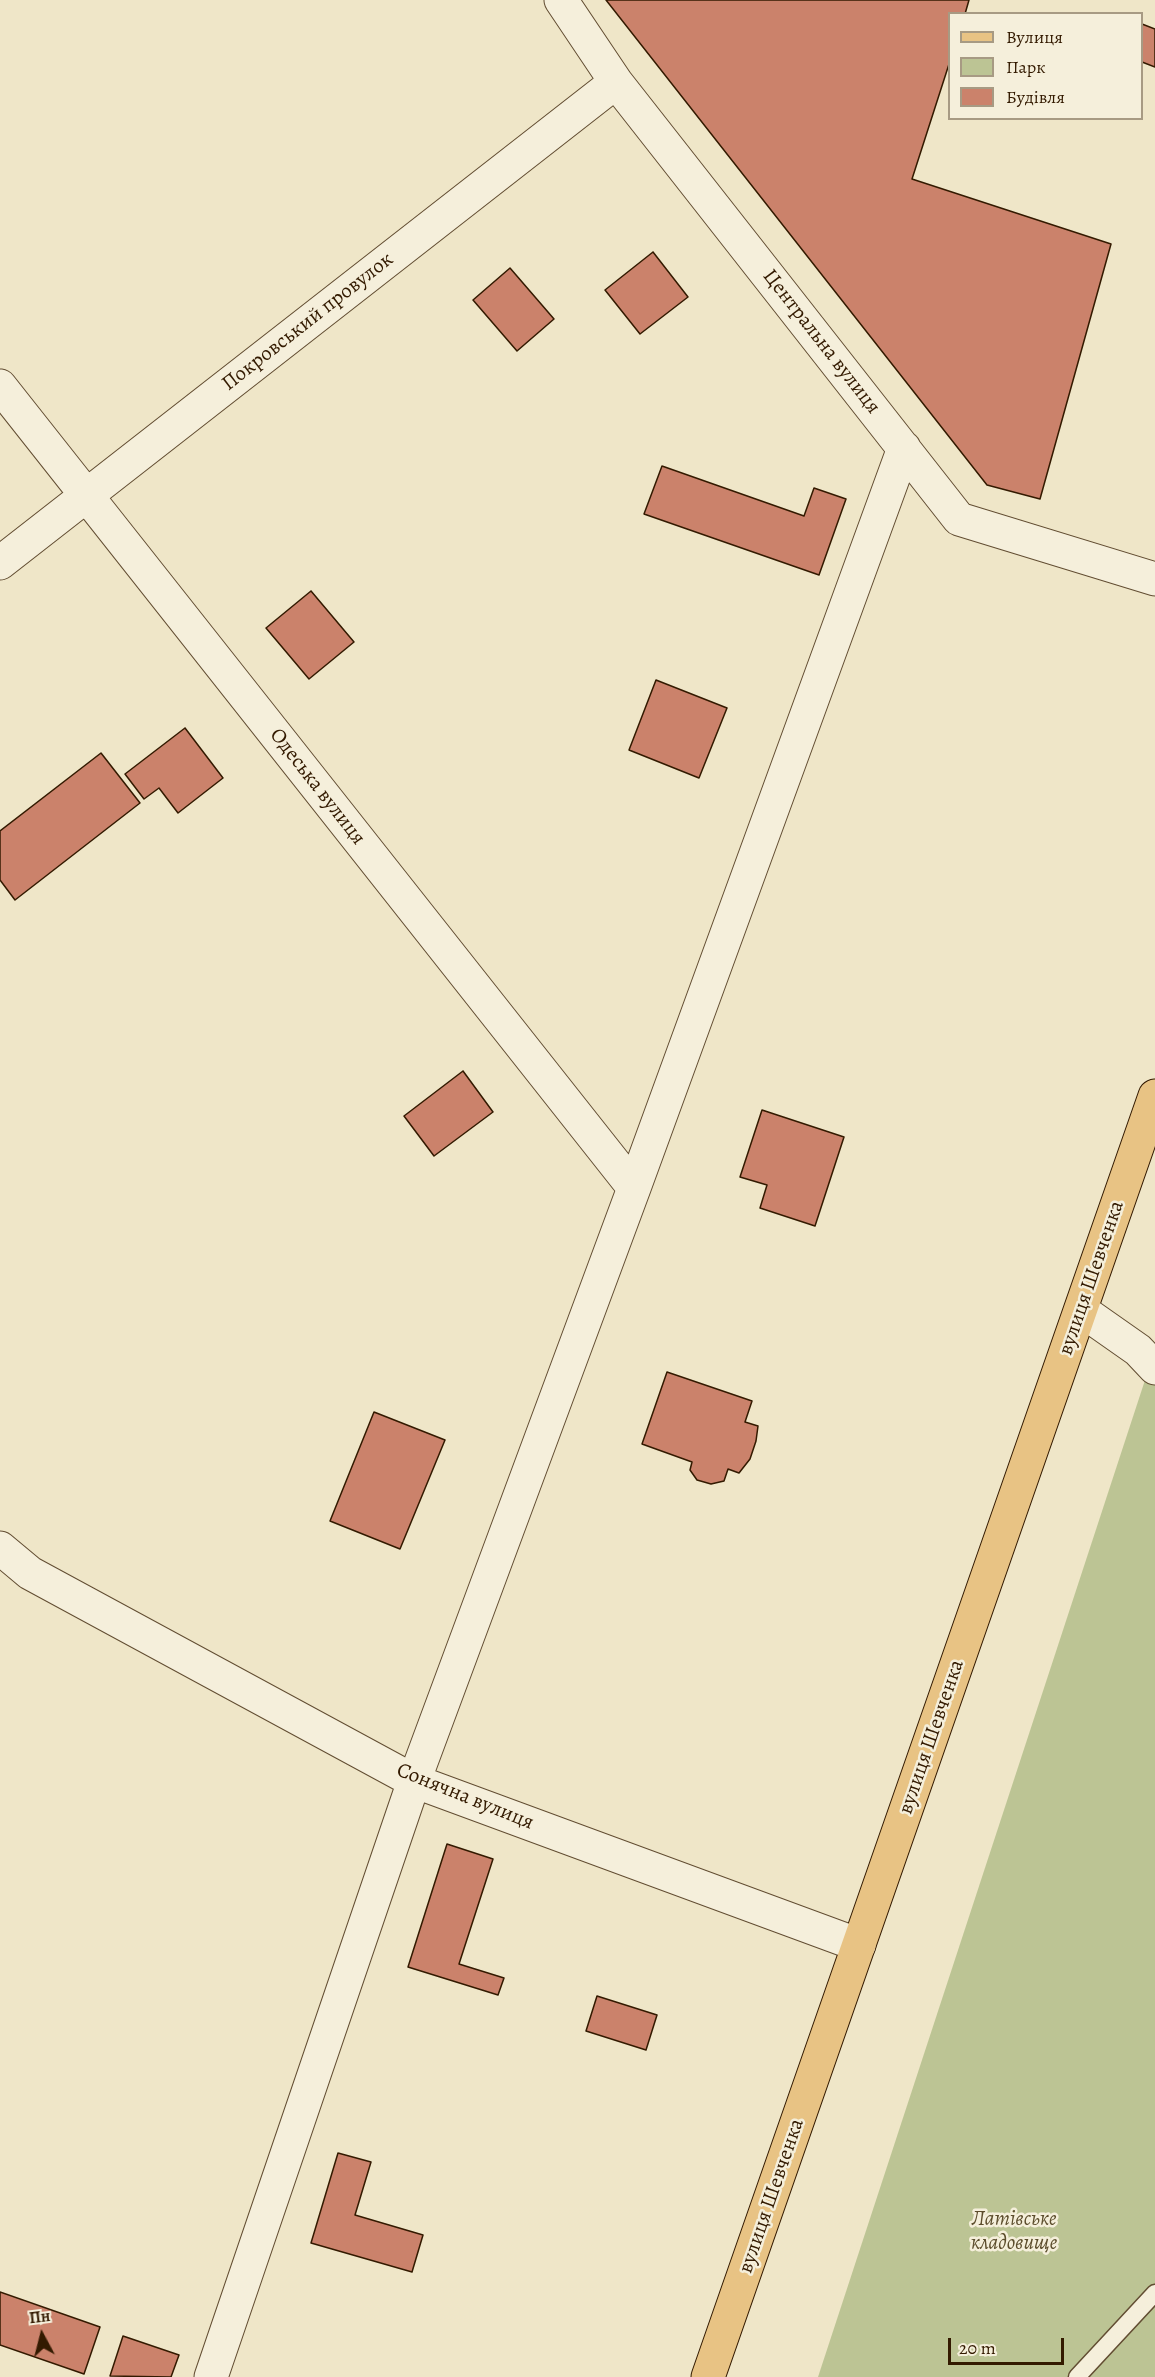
<!DOCTYPE html>
<meta charset="utf-8">
<style>
body{margin:0}
#map{position:relative;width:1155px;height:2377px;overflow:hidden;background:#efe6c8;font-family:Alegreya,serif}
canvas{display:block}
.legend{position:absolute;left:948px;top:12px;width:195px;height:108px;box-sizing:border-box;background:#f5efdb;border:2px solid #a79a83;margin:0;padding:8px 10px;list-style:none;font-size:18px;color:#331a00}
.legend li{display:flex;align-items:center;gap:12px;height:30px}
.legend b{width:30px;border:2px solid #a79a83}
.north{position:absolute;left:12px;top:2305px;width:60px;height:60px;-webkit-text-stroke:4px #f5efdb;paint-order:stroke;rotate:353deg;font-size:16px;font-weight:700;line-height:24px;text-align:center;color:#331a00}
.north::after{content:'';display:block;margin:auto;width:21px;height:27px;background:#331a00;clip-path:polygon(50% 0,100% 100%,50% 72%,0 100%)}
.scale{position:absolute;left:948px;top:2338px;width:116px;height:27px;box-sizing:border-box;border:3px solid #331a00;border-top:0;padding-left:8px;font-size:18px;line-height:21px;white-space:nowrap;color:#331a00;-webkit-text-stroke:4px #f5efdb;paint-order:stroke}
</style>
<div id="map">
<canvas width="1155" height="2377"></canvas>
<ul class="legend">
<li><b style="height:8px;background:#e8c384"></b>Вулиця</li>
<li><b style="height:16px;background:#bcc494"></b>Парк</li>
<li><b style="height:16px;background:#cb826b"></b>Будівля</li>
</ul>
<div class="north">Пн</div>
<div class="scale">20 m</div>
</div>
<script>
const ctx = document.querySelector('canvas').getContext('2d');
ctx.lineJoin = 'round';
function fill(path, color) { ctx.fillStyle = color; ctx.fill(path, 'evenodd'); }
const shape = rows => new Path2D(rows.map(r => 'M' + r).join(''));
function strokePath(path, color, width, dash) { ctx.strokeStyle = color; ctx.lineWidth = width; ctx.lineCap = dash ? 'butt' : 'round'; ctx.setLineDash(dash || []); ctx.stroke(path); }
function write(font, color, halo, rows, align = 'center') {
  ctx.font = font + ' Alegreya,serif'; ctx.lineWidth = 5; ctx.setLineDash([]); ctx.textBaseline = 'middle'; ctx.strokeStyle = halo; ctx.fillStyle = color; for (const [text, x, y, turn = 0] of rows) {
    ctx.save(); ctx.translate(x, y); ctx.rotate((+turn || 0) * Math.PI / 180); ctx.textAlign = isNaN(turn) ? turn : align; if (halo) ctx.strokeText(text, 0, 0); ctx.fillText(text, 0, 0); ctx.restore();
  }
}
fill(shape([
 [1147,1374,1155,1384,1155,2377,818,2377]
]), '#bcc494');
const building = shape([
 [606,0,969,0,965,14,950,14,950,61,912,179,1111,244,1040,499,987,485,606,0],
 [1142,24,1155,29,1155,67,1142,62,1142,24],
 [653,252,688,297,640,334,605,290,653,252],
 [510,268,554,319,517,351,473,300,510,268],
 [662,466,804,516,814,488,846,499,819,575,644,514,662,466],
 [311,591,354,642,309,679,266,628,311,591],
 [656,680,727,708,699,778,629,750,656,680],
 [185,728,223,778,178,813,159,788,144,799,125,774,185,728],
 [101,753,140,803,15,900,0,880,0,831,101,753],
 [463,1071,493,1112,434,1156,404,1116,463,1071],
 [762,1110,844,1137,815,1226,760,1208,767,1185,740,1177,762,1110],
 [667,1372,752,1401,745,1422,758,1426,756,1441,750,1459,739,1473,728,1469,724,1481,711,1484,697,1480,690,1470,692,1462,642,1444,667,1372],
 [374,1412,445,1440,400,1549,330,1521,374,1412],
 [447,1844,493,1859,459,1964,504,1978,498,1995,408,1967,447,1844],
 [597,1996,657,2015,646,2050,586,2031,597,1996],
 [338,2153,371,2162,355,2215,423,2235,412,2272,311,2243,338,2153],
 [0,2292,100,2327,84,2374,0,2345,0,2292],
 [123,2336,179,2355,171,2377,110,2376,123,2336]
]);
fill(building, '#cb826b');
strokePath(building, '#331a00', 1.5);
const service = shape([
 [1077,2377,1155,2293]
]);
const minor = shape([
 [561,0,616,82,959,519,1155,579],
 [0,386,634,1188],
 [0,563,616,82],
 [1081,1310,1138,1350,1155,1368],
 [0,1548,30,1573,414,1781,859,1945],
 [211,2377,414,1781,634,1188,904,448]
]);
const primary = shape([
 [708,2377,1155,1096]
]);
strokePath(service, '#624d32', 19);
strokePath(minor, '#624d32', 35);
strokePath(primary, '#331a00', 35);
strokePath(service, '#f5efdb', 16);
strokePath(minor, '#f5efdb', 33);
strokePath(primary, '#e8c384', 33);
write('21px', '#331a00', '#f5efdb', [
 ["Покровський провулок",308,322,-38],
 ["Центральна вулиця",821,342,52],
 ["Одеська вулиця",317,787,52],
 ["вулиця Шевченка",1092,1278,-71],
 ["вулиця Шевченка",932,1737,-71],
 ["Сонячна вулиця",465,1797,22],
 ["вулиця Шевченка",772,2196,-71]
]);
write('italic 21px', '#5c4d2c', '#f5efdb', [
 ["Латівське",1014,2220],
 ["кладовище",1014,2244]
]);
</script>
